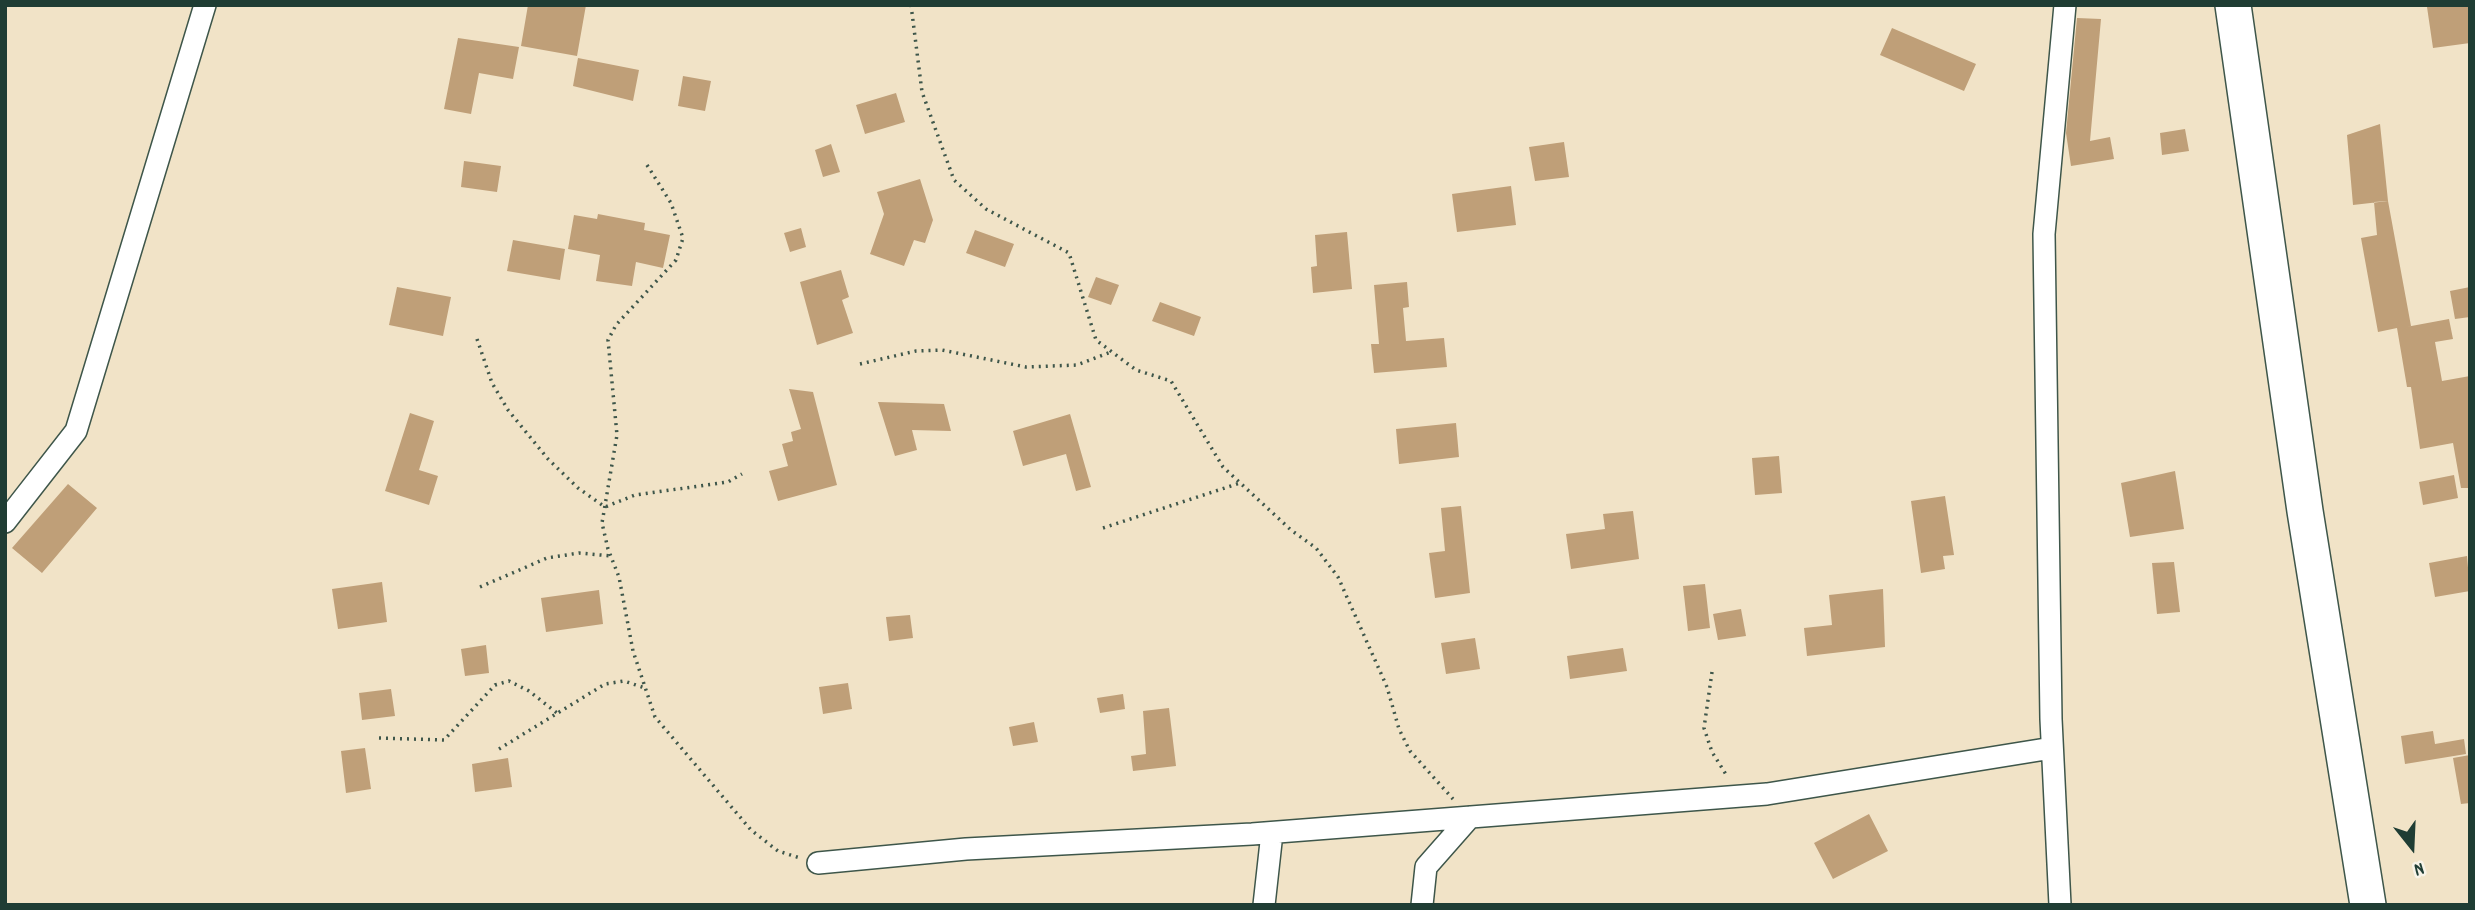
<!DOCTYPE html>
<style>
body{margin:0}
#map{position:relative;width:2475px;height:910px;overflow:hidden;background:#f1e3c7;font-family:Dekko,sans-serif}
canvas{display:block}
.frame{position:absolute;inset:0;border:7px solid #1f3d34;pointer-events:none}
.north{position:absolute;left:2377px;top:812px;width:70px;height:70px;-webkit-text-stroke:5px #f7f3e8;paint-order:stroke;rotate:162deg;font-size:19px;font-weight:700;line-height:28px;text-align:center;color:#1f3d34}
.north::after{content:'';display:block;margin:auto;width:24px;height:32px;background:#1f3d34;clip-path:polygon(50% 0,100% 100%,50% 72%,0 100%)}
</style>
<div id="map">
<canvas width="2475" height="910"></canvas>
<div class="frame"></div>
<div class="north">N</div>
</div>
<script>
const ctx = document.querySelector('canvas').getContext('2d');
ctx.lineJoin = 'round';
function fill(path, color) { ctx.fillStyle = color; ctx.fill(path, 'evenodd'); }
const shape = rows => new Path2D(rows.map(r => 'M' + r).join(''));
function strokePath(path, color, width, dash) { ctx.strokeStyle = color; ctx.lineWidth = width; ctx.lineCap = dash ? 'butt' : 'round'; ctx.setLineDash(dash || []); ctx.stroke(path); }
fill(shape([
 [528,5,586,5,577,56,521,46],
 [2442,5,2470,5,2470,43,2433,48,2427,7],
 [2077,18,2101,19,2090,141,2110,137,2114,159,2071,166,2066,133],
 [1892,28,1976,64,1964,91,1880,55],
 [458,38,519,47,513,79,479,73,471,114,444,109],
 [578,58,639,70,633,101,573,86],
 [683,76,711,81,705,111,678,106],
 [896,93,905,122,865,134,856,105],
 [2380,124,2388,201,2353,205,2347,135],
 [2185,129,2189,151,2162,155,2160,133],
 [1564,142,1569,177,1535,181,1529,147],
 [831,144,840,172,823,177,815,150],
 [464,161,501,166,497,192,461,187],
 [920,179,933,220,925,243,914,240,904,266,870,254,884,214,877,192],
 [1511,186,1516,225,1457,232,1452,194],
 [2388,201,2411,326,2406,327,2449,319,2453,339,2435,342,2442,381,2470,376,2470,488,2461,488,2453,443,2420,449,2411,387,2407,387,2397,328,2378,332,2361,238,2377,235,2374,202],
 [598,214,645,223,644,230,670,235,663,268,636,262,632,286,596,281,600,255,568,249,574,215,597,219],
 [801,228,806,247,790,252,784,233],
 [975,230,1014,244,1005,267,966,253],
 [1347,232,1352,289,1313,293,1311,267,1317,266,1315,235],
 [513,240,565,249,560,280,507,271],
 [841,270,849,297,842,300,853,333,817,345,800,282],
 [1096,277,1119,285,1111,305,1088,297],
 [1407,282,1409,307,1403,308,1406,341,1444,338,1447,367,1374,373,1371,344,1379,344,1374,285],
 [397,287,451,297,443,336,389,325],
 [2470,287,2470,317,2455,319,2450,291],
 [1160,302,1201,317,1194,336,1152,321],
 [789,389,813,392,837,485,778,501,769,471,788,466,782,444,793,441,791,432,801,429],
 [878,402,944,404,951,431,912,430,917,450,895,456],
 [410,413,434,421,419,470,438,476,429,505,385,491],
 [1070,414,1091,487,1076,491,1066,454,1023,466,1013,431],
 [1456,423,1459,457,1399,464,1396,429],
 [1779,456,1782,493,1755,495,1752,458],
 [2175,471,2184,529,2130,537,2121,483],
 [2454,475,2458,498,2423,505,2419,482],
 [68,484,97,508,42,573,12,548],
 [1945,496,1954,555,1943,556,1945,569,1921,573,1911,501],
 [1461,506,1470,593,1435,598,1429,553,1445,551,1441,508],
 [1633,511,1639,559,1571,569,1566,534,1605,529,1603,514],
 [2467,556,2470,591,2435,597,2429,563],
 [2174,562,2180,612,2157,614,2152,563],
 [382,582,387,622,338,629,332,589],
 [1705,584,1710,628,1688,631,1683,586],
 [1883,589,1885,647,1807,656,1804,628,1832,625,1829,595],
 [599,590,603,624,546,632,541,598],
 [1741,609,1746,636,1718,640,1713,614],
 [910,615,913,638,889,641,886,617],
 [1475,638,1480,669,1446,674,1441,643],
 [486,645,489,673,465,676,461,649],
 [1623,648,1627,671,1570,679,1567,656],
 [848,683,852,709,823,714,819,687],
 [391,689,395,716,362,720,359,693],
 [1123,694,1125,709,1100,713,1097,698],
 [1169,708,1176,766,1133,771,1131,756,1146,754,1143,711],
 [1034,722,1038,742,1013,746,1009,727],
 [2433,731,2435,744,2464,739,2466,754,2405,764,2401,736],
 [365,748,371,789,346,793,341,751],
 [2470,755,2470,803,2461,804,2453,758],
 [508,758,512,787,475,792,472,764],
 [1869,814,1888,851,1833,879,1814,843]
]), '#bf9f78');
const minor = shape([
 [5,522,76,431,205,5],
 [818,863,966,849,1252,834,1767,794,2052,748],
 [1264,905,1272,833],
 [1422,905,1426,867,1470,817],
 [2060,905,2051,719,2044,234,2065,5]
]);
const trunk = shape([
 [2233,5,2305,511,2368,905]
]);
strokePath(minor, '#3e564a', 24);
strokePath(trunk, '#3e564a', 38);
strokePath(shape([
 [911,5,922,92,954,180,986,209,1069,253,1096,340,1136,370,1171,381,1223,467,1291,530,1316,548,1338,577,1387,687,1399,729,1410,751,1453,799],
 [647,165,671,203,683,238,676,260,616,325,608,340,617,435,602,523,608,549,619,577,633,651,655,717,751,830,778,851,800,858],
 [477,339,492,383,508,410,548,459,578,488,605,507,635,495,728,482,742,474],
 [860,364,916,351,942,350,1026,367,1077,365,1111,352],
 [1103,528,1240,483],
 [480,587,547,558,579,553,611,556],
 [1712,672,1704,728,1712,752,1727,776],
 [379,738,444,740,495,685,509,681,529,691,557,713],
 [499,749,605,684,624,681,645,688]
]), '#3e564a', 3.5, [2, 5]);
strokePath(minor, '#fff', 21);
strokePath(trunk, '#fff', 35);
</script>
